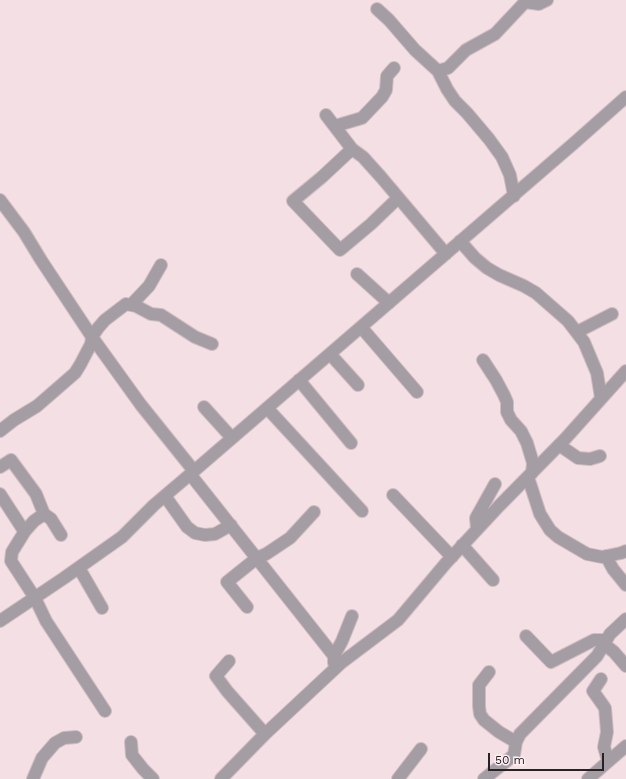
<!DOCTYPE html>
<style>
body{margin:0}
#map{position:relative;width:626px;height:779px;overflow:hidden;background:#f4dfe5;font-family:"Work Sans",sans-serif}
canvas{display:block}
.scale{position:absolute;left:488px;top:753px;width:116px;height:18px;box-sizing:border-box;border:2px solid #292224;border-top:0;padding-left:5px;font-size:12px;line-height:14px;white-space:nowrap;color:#292224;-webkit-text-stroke:3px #feeef3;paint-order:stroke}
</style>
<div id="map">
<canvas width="626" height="779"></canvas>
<div class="scale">50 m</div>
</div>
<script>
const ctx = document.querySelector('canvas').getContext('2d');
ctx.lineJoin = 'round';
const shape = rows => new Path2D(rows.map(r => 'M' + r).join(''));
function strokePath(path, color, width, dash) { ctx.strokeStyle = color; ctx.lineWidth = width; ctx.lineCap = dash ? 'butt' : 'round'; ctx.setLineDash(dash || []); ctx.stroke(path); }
const minor = shape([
 [525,2,539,4,547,0],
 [377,9,389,20,415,50,438,71,447,89,455,101,467,113,489,139,502,157,510,175,514,196],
 [438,71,448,68,466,50,495,34,527,0],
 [326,115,352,149,363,157,381,177,446,254],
 [335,126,362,118,382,97,386,90,387,76,394,68],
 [352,149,322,177,293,201,340,250,371,224,398,198],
 [0,200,24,232,41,260,92,337,141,405,194,471],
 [460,241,475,258,487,268,499,275,524,286,536,293,568,321,584,342,597,373,601,398],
 [357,274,389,303],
 [131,305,149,286,161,265],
 [361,327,417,392],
 [577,332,612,314],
 [330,354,358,385],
 [483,360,496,380,504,395,507,402,507,412,511,420,521,431,527,443,533,463,532,473],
 [299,380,351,443],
 [204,407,232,438],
 [267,408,362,511],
 [0,431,14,420,37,406,75,373,80,365,91,344,92,337,98,328,105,320,126,304,136,306,151,314,161,315,195,337,212,344],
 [559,445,578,458,590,459,600,456],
 [0,467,11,460,36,494,44,514,34,521,25,531,12,552,11,561,35,598,46,621,105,711],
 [190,474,334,656],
 [528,477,540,514,550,530,558,537,587,554,602,557,621,553,626,551],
 [0,494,24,531],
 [393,495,452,557],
 [165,496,187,527,195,533,205,535,215,534,231,525],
 [44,514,51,519,61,535],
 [477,529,476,518,495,484],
 [462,545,493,580],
 [606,556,613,569,626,585],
 [79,568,102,608],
 [247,607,227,582,257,558,266,554,290,538,314,512],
 [0,621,64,578,122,537,154,505,194,471,573,144,626,97],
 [526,636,551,662,594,640,605,640],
 [604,644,614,652,626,666],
 [229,661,216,676,227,691,265,734],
 [334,663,334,656,342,641,352,616],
 [489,672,479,685,479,706,480,714,484,720,499,732,516,742],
 [601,679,593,691,605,708,607,732,604,747,608,761],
 [131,742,132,755,143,769,153,779],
 [33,779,42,758,55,743,64,738,76,737],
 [221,779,265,734,341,663,398,620,446,563,499,506,565,439,626,371],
 [398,779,421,749],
 [484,779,514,755,516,742,520,734,597,656,610,634,626,619],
 [588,779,626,746]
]);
strokePath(minor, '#cfbdc2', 14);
strokePath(minor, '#a49ea4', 12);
</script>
